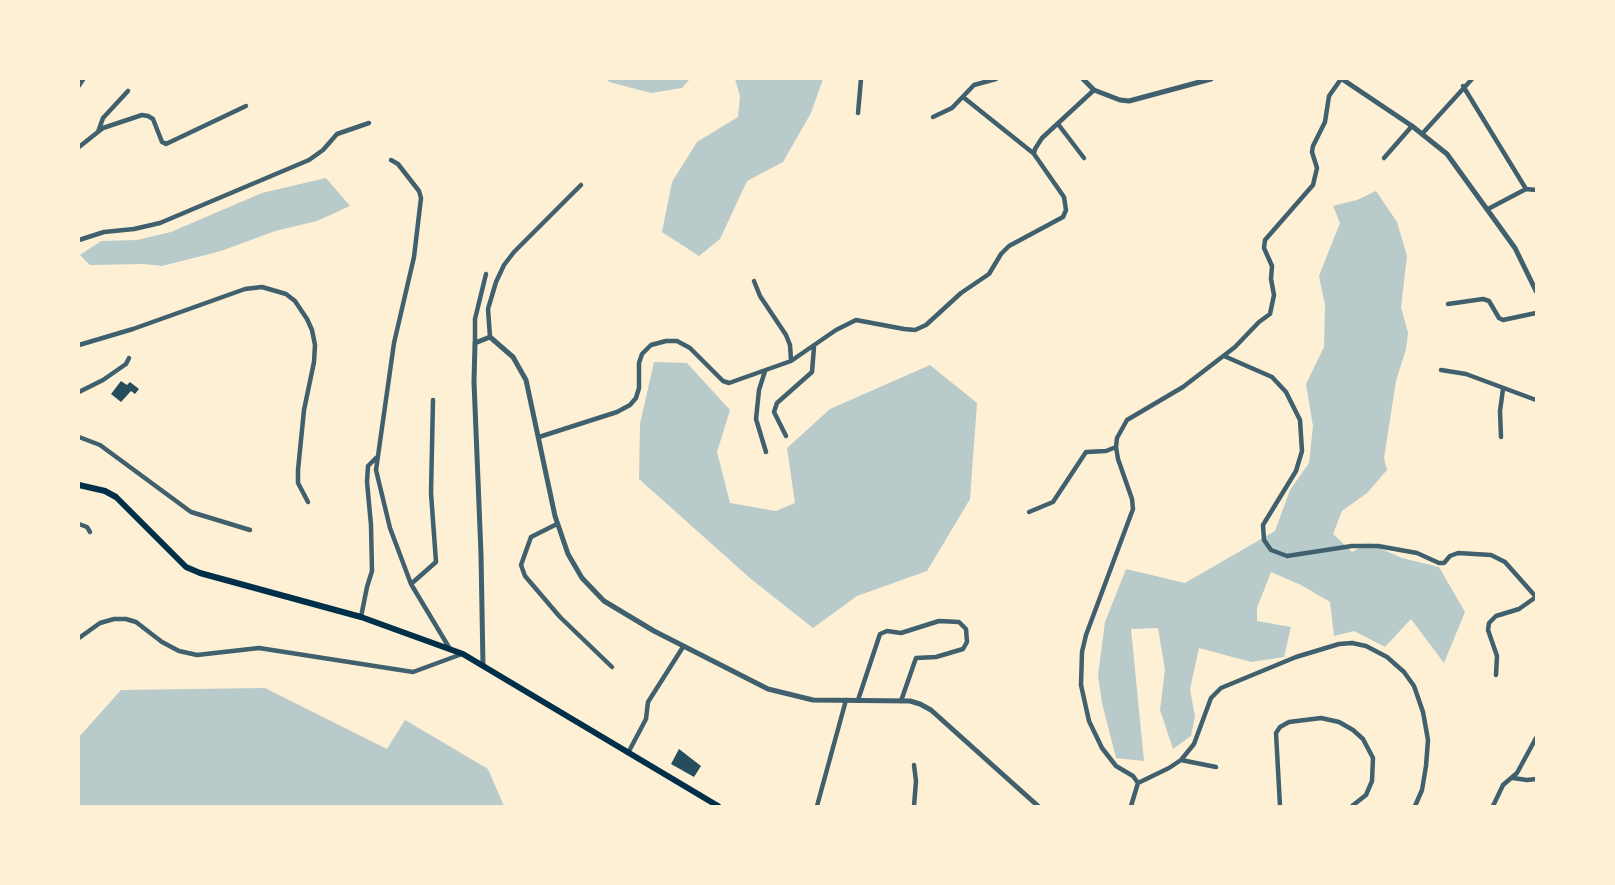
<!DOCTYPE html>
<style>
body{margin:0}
#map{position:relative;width:1615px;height:885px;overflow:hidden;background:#fdf0d5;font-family:"DejaVu Sans",sans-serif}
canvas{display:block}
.frame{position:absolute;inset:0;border:80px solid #fdf0d5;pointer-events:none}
</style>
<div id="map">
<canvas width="1615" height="885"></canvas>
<div class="frame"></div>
</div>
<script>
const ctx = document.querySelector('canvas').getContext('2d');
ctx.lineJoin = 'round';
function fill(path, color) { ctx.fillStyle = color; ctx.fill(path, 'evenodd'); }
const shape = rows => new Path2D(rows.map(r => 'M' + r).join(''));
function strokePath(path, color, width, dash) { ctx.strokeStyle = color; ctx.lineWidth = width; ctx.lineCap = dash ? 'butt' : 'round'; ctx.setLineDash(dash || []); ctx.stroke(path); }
fill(shape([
 [607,79,690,79,682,88,651,93,609,82],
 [735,79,823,79,811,113,783,162,747,181,720,239,699,256,662,232,672,182,697,142,738,117,740,96],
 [326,178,350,206,317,221,275,231,221,251,162,266,144,264,90,265,80,255,101,241,137,240,171,232,262,193],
 [1376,191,1397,222,1407,256,1401,307,1408,333,1406,349,1396,381,1384,458,1387,470,1367,493,1342,511,1333,534,1352,552,1368,543,1402,558,1439,567,1465,612,1444,663,1411,619,1385,647,1354,631,1334,636,1330,602,1301,585,1271,572,1257,608,1257,621,1291,627,1284,657,1251,662,1199,648,1190,689,1195,717,1191,736,1173,749,1160,710,1165,670,1158,628,1131,629,1144,761,1116,758,1102,703,1098,675,1105,622,1126,569,1185,583,1275,531,1290,490,1309,463,1313,426,1306,384,1324,347,1325,305,1319,276,1340,223,1333,206,1357,200],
 [654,362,687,363,730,410,717,452,730,503,776,511,795,503,787,448,830,409,930,365,977,403,970,499,927,571,857,596,813,628,751,579,639,479,640,424],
 [265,688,387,749,405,720,488,769,504,806,79,806,79,737,121,690]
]), '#b9caca');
fill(shape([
 [121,381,127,385,130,382,139,389,135,394,131,391,121,402,111,394],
 [679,749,701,766,694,777,671,764]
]), '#264d5e');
strokePath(shape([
 [1463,86,1526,189],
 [963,97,1033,153],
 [858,113,861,79],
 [933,117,952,108,974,85,996,79],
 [1058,124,1084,158],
 [98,132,103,118,128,91],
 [1422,134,1472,79],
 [79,147,103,128,142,115,148,116,153,119,162,142,166,144,246,106],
 [1384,158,1412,126],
 [391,160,398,164,419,191,421,198,414,257,394,343,376,470,390,528,411,584,450,649],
 [1488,209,1526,189,1536,190],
 [79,240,104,232,134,229,160,223,309,160,323,150,337,134,369,123],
 [754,281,760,296,786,335,790,345,791,360],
 [1448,304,1483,299,1489,301,1499,318,1503,320,1536,313],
 [490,337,488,309,496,282,504,265,514,252,581,185],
 [475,343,475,319,486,274],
 [79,345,133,329,245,289,262,287,286,294,295,301,307,319,312,330,315,345,314,362,304,410,298,470,298,483,308,502],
 [1224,356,1272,377,1286,392,1300,420,1302,451,1296,471,1263,525,1264,540,1271,550,1287,556,1352,546,1378,546,1417,553,1439,563,1444,563,1450,556,1458,553,1491,555,1505,562,1536,597],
 [1441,370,1466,374,1536,400],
 [765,371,759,390,756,419,766,452],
 [79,392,103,380,126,364,129,358],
 [786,436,774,412,777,403,812,372,814,347],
 [79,437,100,445,191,512,250,530],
 [539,437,617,412,630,405,636,398,639,388,639,363,642,354,651,345,666,341,677,341,690,348,723,381,729,383,791,361,836,330,856,320,904,329,915,330,926,325,961,293,989,274,1001,254,1009,246,1063,217,1066,210,1064,197,1034,154,1035,149,1042,138,1094,90],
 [1501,437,1500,411,1503,389],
 [1029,512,1053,502,1086,452,1106,451,1116,447],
 [79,524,87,527,90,532],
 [557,524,531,537,521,565,525,576,560,617,612,667],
 [411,584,436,562,431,493,433,400],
 [361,617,367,587,372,571,371,525,367,482,368,466,376,458],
 [79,638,100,623,114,619,126,619,136,622,162,642,179,651,197,655,259,648,413,672,462,654],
 [1496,675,1497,656,1488,630,1489,623,1496,616,1519,609,1536,597],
 [858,700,880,634,887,631,901,633,939,621,959,622,966,629,967,642,963,649,936,657,916,658,901,701],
 [628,753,646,719,648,702,683,647],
 [1181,760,1216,767],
 [914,765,916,781,914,806],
 [1513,778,1527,780,1536,779],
 [1138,783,1169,768,1181,760,1194,744,1211,698,1221,688,1296,657,1339,644,1352,643,1366,646,1387,657,1404,672,1414,686,1423,712,1428,740,1426,766,1422,790,1415,806],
 [817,806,846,700],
 [1131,806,1138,783,1133,776,1116,766,1102,748,1089,721,1081,685,1082,652,1086,635,1133,509,1132,499,1118,459,1116,447,1117,438,1127,420,1183,387,1235,347,1259,322,1270,314,1274,295,1271,279,1272,266,1264,248,1265,240,1313,185,1317,168,1312,152,1313,146,1325,122,1329,96,1341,79],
 [1280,806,1276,733,1280,727,1289,722,1321,718,1339,722,1353,730,1363,739,1373,758,1372,781,1366,795,1352,806],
 [1493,806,1503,785,1517,773,1536,738]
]), '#3f606c', 4.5);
strokePath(shape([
 [1083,79,1094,90,1120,100,1129,101,1211,79],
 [1342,79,1412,126,1447,154,1515,248,1536,291],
 [79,85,83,79],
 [483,666,481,554,474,382,475,343,490,337,513,357,526,380,555,516,568,554,582,578,604,601,654,631,768,689,813,700,910,701,920,704,931,710,1038,806]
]), '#3f606c', 5);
strokePath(shape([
 [79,485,105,491,116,497,186,567,200,573,361,617,463,654,718,806]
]), '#003049', 6);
</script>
